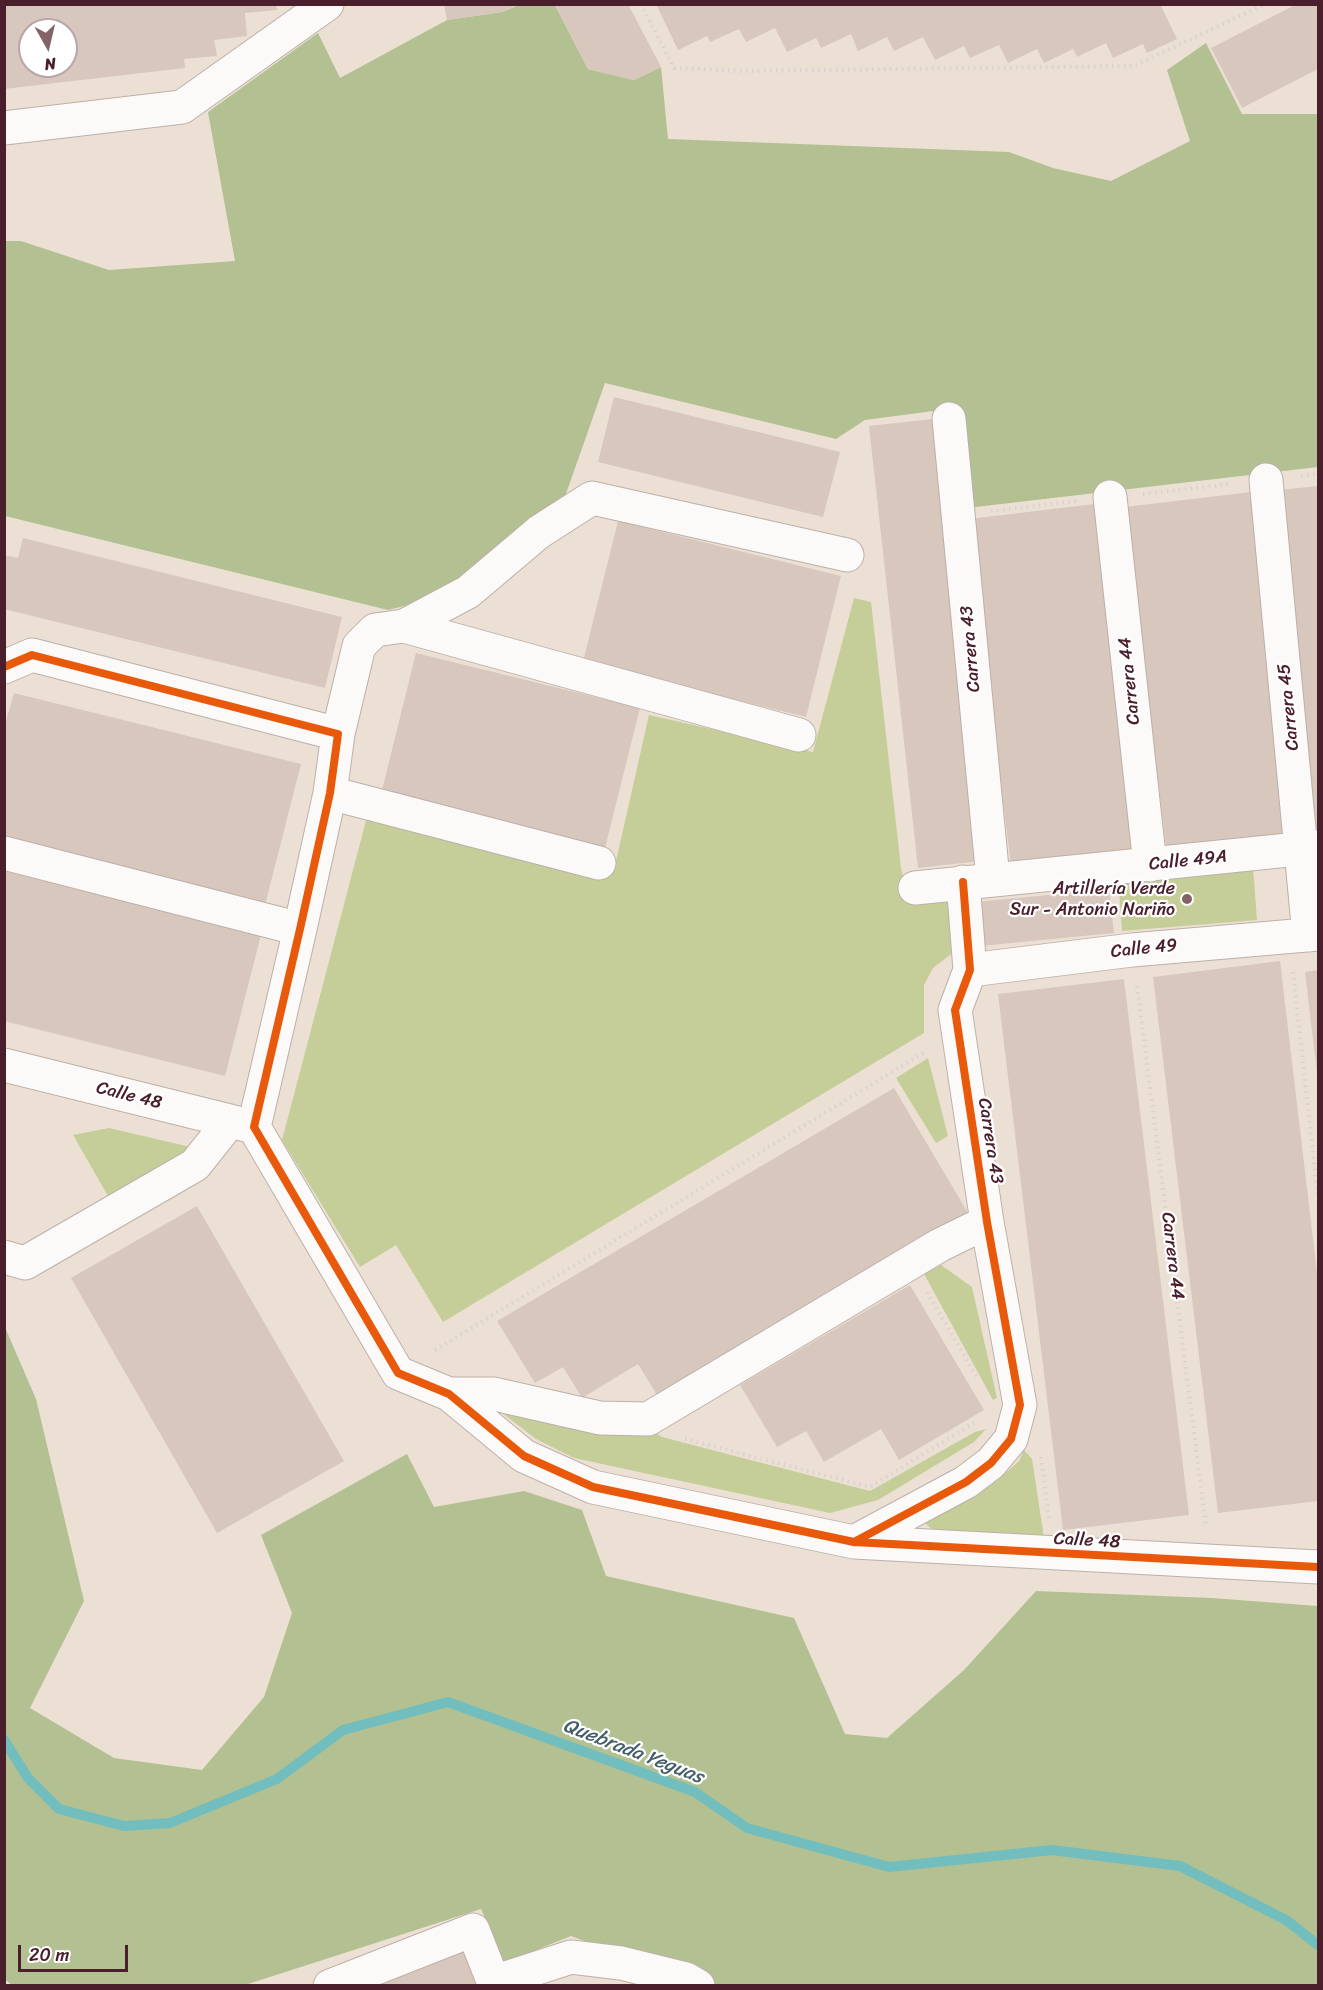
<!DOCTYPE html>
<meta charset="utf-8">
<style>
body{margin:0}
#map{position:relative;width:1323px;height:1990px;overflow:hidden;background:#ece0d4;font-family:Sriracha,sans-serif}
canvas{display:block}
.frame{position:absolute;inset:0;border:6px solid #4a1f2b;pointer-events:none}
.north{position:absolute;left:18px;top:18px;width:60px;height:60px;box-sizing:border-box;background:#fff;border:2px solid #b7a5aa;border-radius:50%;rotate:172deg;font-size:16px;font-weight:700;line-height:24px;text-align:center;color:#4a1f2b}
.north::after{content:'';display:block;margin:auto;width:21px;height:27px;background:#836366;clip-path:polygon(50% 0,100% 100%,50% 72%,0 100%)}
.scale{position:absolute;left:18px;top:1945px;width:110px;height:27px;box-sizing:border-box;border:3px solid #4a1f2b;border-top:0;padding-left:8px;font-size:18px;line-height:21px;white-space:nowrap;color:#4a1f2b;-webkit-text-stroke:4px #fff;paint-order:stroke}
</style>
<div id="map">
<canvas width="1323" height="1990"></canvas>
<div class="frame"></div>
<div class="north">N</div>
<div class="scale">20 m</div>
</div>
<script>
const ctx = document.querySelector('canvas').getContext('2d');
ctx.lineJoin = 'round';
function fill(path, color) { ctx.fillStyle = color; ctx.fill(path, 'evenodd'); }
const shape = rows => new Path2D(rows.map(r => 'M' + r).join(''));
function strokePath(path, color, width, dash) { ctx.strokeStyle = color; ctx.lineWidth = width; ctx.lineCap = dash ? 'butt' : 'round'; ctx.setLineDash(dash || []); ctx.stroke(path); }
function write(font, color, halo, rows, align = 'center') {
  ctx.font = font + ' Sriracha,sans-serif'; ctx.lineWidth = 4.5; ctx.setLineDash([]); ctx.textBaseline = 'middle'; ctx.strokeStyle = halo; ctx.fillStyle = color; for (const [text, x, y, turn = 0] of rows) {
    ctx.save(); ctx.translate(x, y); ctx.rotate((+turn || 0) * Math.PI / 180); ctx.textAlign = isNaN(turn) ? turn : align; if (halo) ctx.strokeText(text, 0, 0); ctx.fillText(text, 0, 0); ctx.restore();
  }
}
fill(shape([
 [854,598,871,602,901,868,909,903,947,902,954,952,933,968,924,985,924,1033,443,1322,396,1245,360,1267,282,1140,368,813,586,871,614,870,649,715,813,752],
 [1253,867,1257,920,1122,931,1118,878],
 [928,1058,948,1136,936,1143,896,1078],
 [109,1128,199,1149,112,1203,73,1135],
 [941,1265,972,1287,997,1398,993,1400,924,1274],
 [501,1412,648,1427,662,1437,870,1491,975,1432,986,1429,974,1442,878,1500,830,1513,574,1458,536,1439],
 [1024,1450,1032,1459,1044,1538,934,1531,926,1524,931,1517,999,1479,1019,1461]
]), '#c5ce98');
fill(shape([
 [519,5,555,5,588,69,634,80,661,67,668,139,1009,152,1053,168,1111,181,1190,141,1167,70,1206,43,1242,114,1318,114,1318,467,967,508,956,408,865,420,836,439,605,383,556,522,468,590,388,610,5,516,5,241,21,241,109,270,235,261,208,112,318,33,340,78,447,20,502,12],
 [4,1325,36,1399,84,1601,30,1708,114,1758,202,1770,264,1697,292,1613,261,1535,407,1454,434,1507,524,1491,582,1510,606,1576,794,1618,845,1734,887,1738,964,1670,1036,1591,1212,1598,1318,1606,1318,1985,705,1985,571,1936,504,1963,481,1909,245,1985,12,1985,4,1979]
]), '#b3c091');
strokePath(shape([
 [4,1740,28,1778,59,1809,124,1826,170,1823,277,1779,343,1730,448,1702,695,1792,747,1828,889,1867,1052,1850,1180,1866,1286,1920,1318,1945]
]), '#72bdbe', 10);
fill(shape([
 [4,4,276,4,277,10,245,13,247,36,214,40,217,56,184,59,185,68,4,89],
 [30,30,66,30,66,66,30,66],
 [444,4,519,4,502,12,447,20],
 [555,4,628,4,661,67,634,80,588,69],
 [656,4,1160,4,1177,39,1147,53,1143,44,1113,58,1106,43,1077,57,1073,49,1044,63,1037,49,1008,63,999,45,970,58,964,46,935,60,923,37,894,51,887,37,858,51,851,34,821,48,816,38,787,52,775,28,746,42,739,29,710,42,707,36,678,50],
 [1297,4,1318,4,1318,69,1242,108,1211,48],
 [614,397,840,452,823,517,598,462],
 [932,419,981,861,918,868,869,426],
 [1318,486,1318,834,1317,834,1280,490],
 [1251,492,1293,838,1167,854,1125,507],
 [1095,504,1137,850,1011,866,969,519],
 [618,521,841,576,806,717,583,662],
 [23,538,342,617,325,688,4,609,4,555,18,558],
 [416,653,640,708,605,848,381,794],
 [14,693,301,764,265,905,4,840,4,728],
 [4,871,261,935,225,1076,4,1021],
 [1109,889,1114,933,981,946,976,902],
 [1280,961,1318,1281,1318,1501,1218,1513,1153,977],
 [1318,970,1318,1073,1317,1073,1305,972],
 [1124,979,1189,1515,1063,1530,998,994],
 [894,1088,968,1213,657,1395,638,1364,582,1398,563,1367,535,1383,497,1321],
 [197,1206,344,1461,217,1533,71,1278],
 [910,1285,984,1410,899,1460,881,1429,824,1462,806,1431,777,1447,740,1385],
 [468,1950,482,1986,375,1986]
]), '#d7c7bd');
const minor = shape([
 [4,128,182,107,327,4],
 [949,419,993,879],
 [1266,480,1309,935],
 [1110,497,1150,865],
 [404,626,799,735],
 [4,667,32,655,338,734,330,793,300,929,254,1127,398,1373,449,1394,524,1456,593,1487,854,1542,1318,1567],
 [338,734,359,646,375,630,404,626,468,592,539,532,592,498,847,555],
 [330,793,599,863],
 [4,853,300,929],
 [915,888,1318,847],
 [970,970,1132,950,1318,934],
 [4,1065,250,1126],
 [4,1257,25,1263,195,1165,230,1121],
 [449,1394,494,1394,600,1418,648,1419,940,1245,987,1222],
 [854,1542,966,1482,991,1463,1011,1439,1020,1405,987,1222,955,1010,970,970,963,882],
 [494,1982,571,1957,621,1963,686,1979,698,1986],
 [330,1986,473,1930,495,1986]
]);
strokePath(minor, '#bcb0a9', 35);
strokePath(shape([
 [641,4,674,68,742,71,1134,66,1265,4],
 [1301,476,1318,474],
 [1143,494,1231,484],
 [991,511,1076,501],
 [1293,972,1318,1198],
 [1137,986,1206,1526],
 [927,1292,978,1379],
 [435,1350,925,1052],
 [685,1439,870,1487,977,1421],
 [1041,1457,1049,1518]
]), '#d8d2d0', 4, [1.5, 4.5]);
strokePath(minor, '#fcfaf9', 33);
strokePath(shape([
 [4,667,32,655,338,734,330,793,300,929,254,1127,398,1373,449,1394,524,1456,593,1487,854,1542,1318,1567],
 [854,1542,966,1482,991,1463,1011,1439,1020,1405,987,1222,955,1010,970,970,963,882]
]), '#e8590c', 8);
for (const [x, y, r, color] of [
 [1187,899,6,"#836366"]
]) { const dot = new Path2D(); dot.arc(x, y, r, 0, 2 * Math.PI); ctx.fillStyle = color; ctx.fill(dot); strokePath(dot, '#fff', 2); }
write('18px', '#4a1f2b', '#fff', [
 ["Carrera 43",971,649,-95],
 ["Carrera 44",1130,681,-96],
 ["Carrera 45",1289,707,-96],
 ["Calle 49A",1188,861,-6],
 ["Calle 49",1144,949,-6],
 ["Calle 48",129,1096,14],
 ["Carrera 43",990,1141,81],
 ["Carrera 44",1172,1256,83],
 ["Calle 48",1087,1541,3]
]);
write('18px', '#4a1f2b', '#fff', [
 ["Artillería Verde",1175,889],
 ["Sur - Antonio Nariño",1175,910]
], 'right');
write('italic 20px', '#445f69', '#fff', [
 ["Quebrada Yeguas",633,1752,21]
]);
</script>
